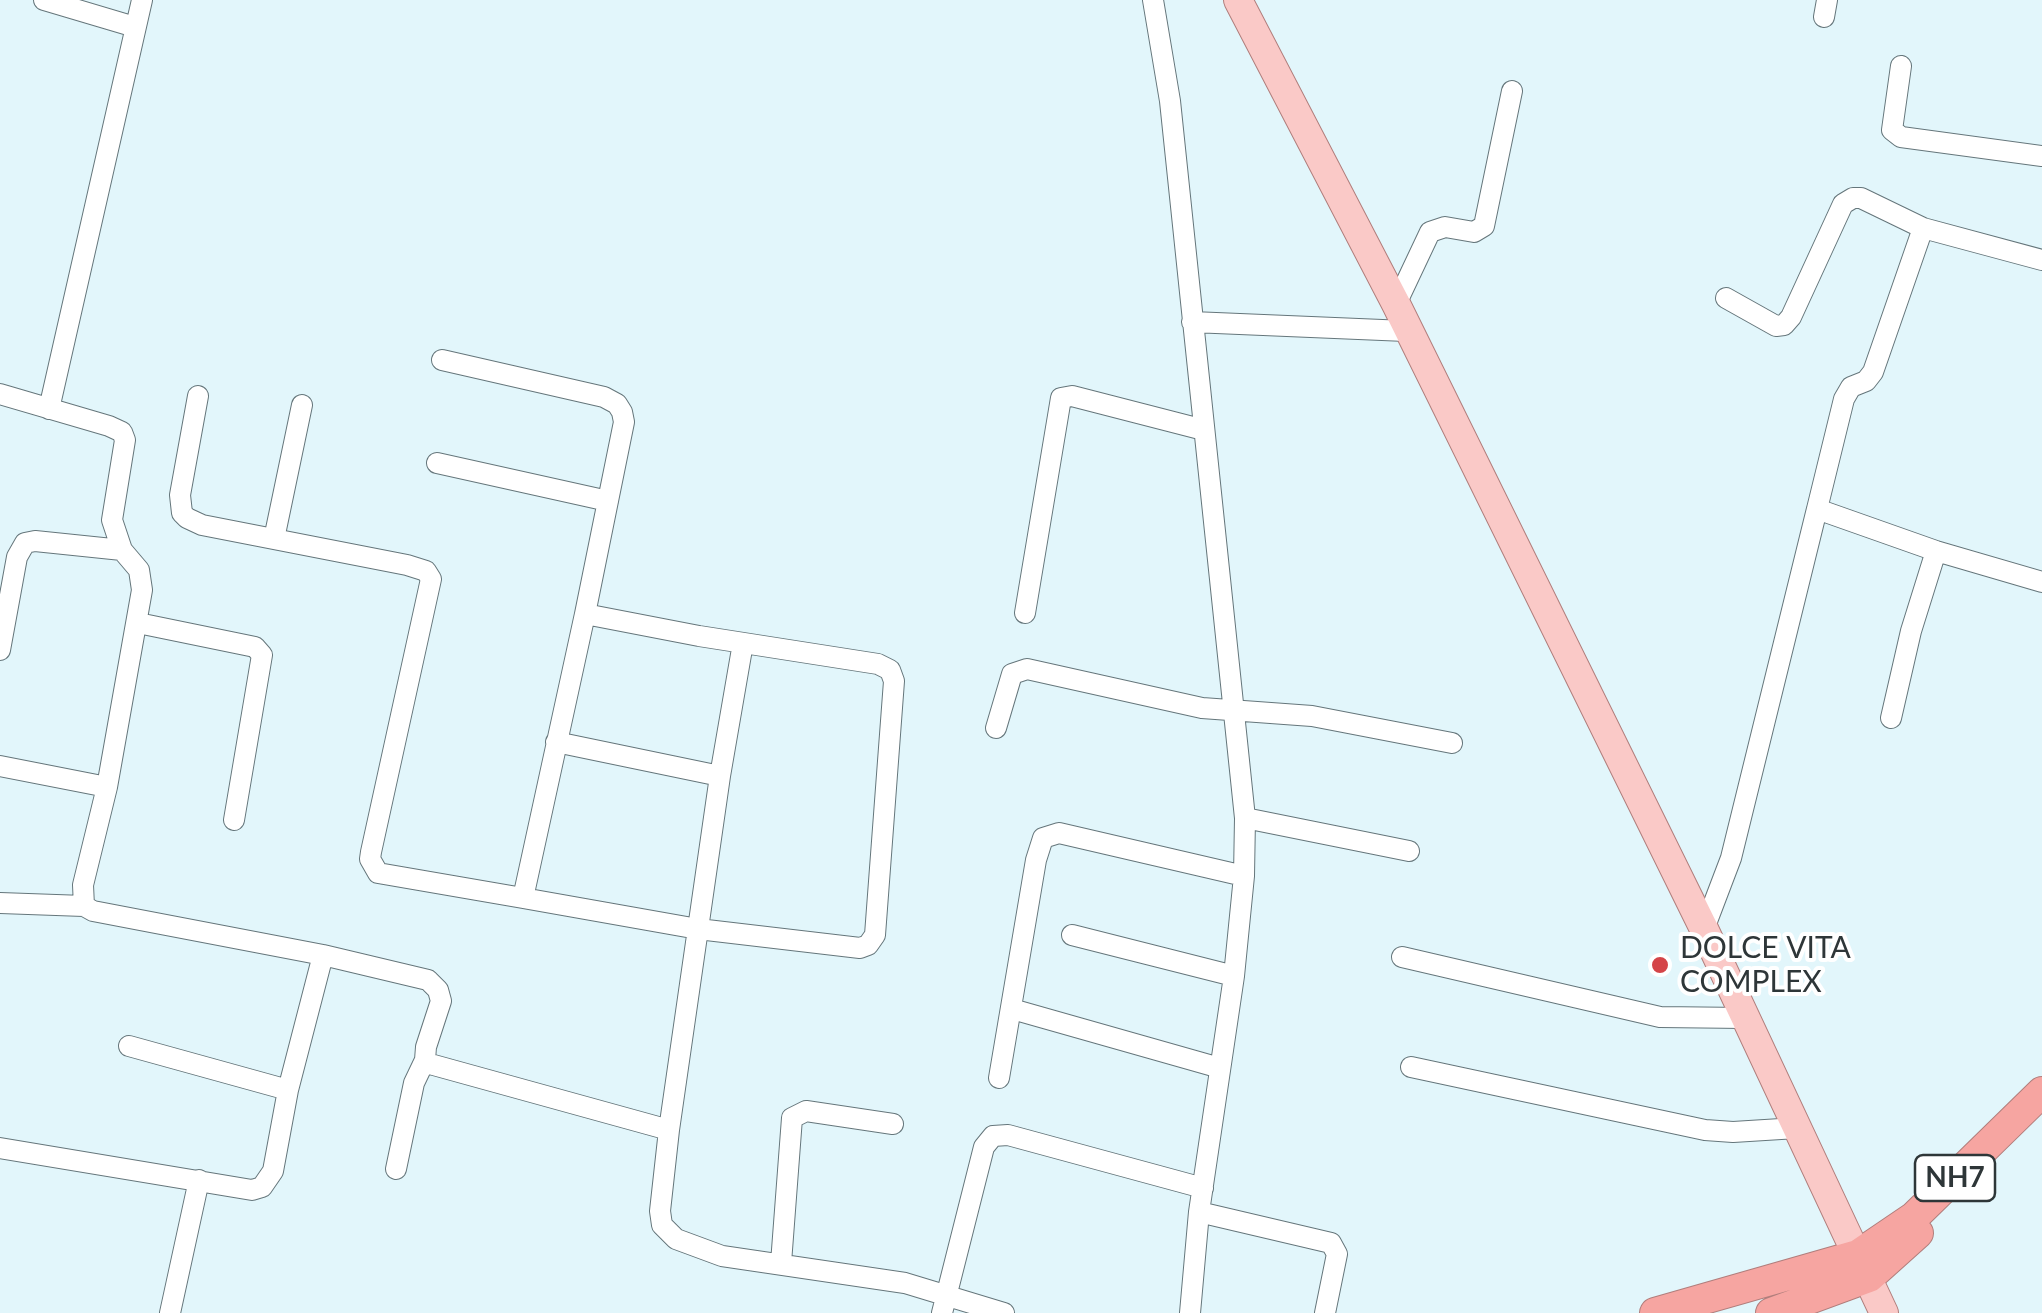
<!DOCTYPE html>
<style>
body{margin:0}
canvas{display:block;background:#e2f6fb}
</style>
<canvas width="2042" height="1313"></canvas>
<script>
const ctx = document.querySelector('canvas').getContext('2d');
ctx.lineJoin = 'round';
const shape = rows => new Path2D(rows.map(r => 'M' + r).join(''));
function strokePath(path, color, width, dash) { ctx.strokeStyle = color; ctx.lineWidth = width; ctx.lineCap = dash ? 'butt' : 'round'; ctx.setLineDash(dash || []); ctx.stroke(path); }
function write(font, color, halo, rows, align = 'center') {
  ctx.font = font + ' Lato,sans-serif'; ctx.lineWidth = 8; ctx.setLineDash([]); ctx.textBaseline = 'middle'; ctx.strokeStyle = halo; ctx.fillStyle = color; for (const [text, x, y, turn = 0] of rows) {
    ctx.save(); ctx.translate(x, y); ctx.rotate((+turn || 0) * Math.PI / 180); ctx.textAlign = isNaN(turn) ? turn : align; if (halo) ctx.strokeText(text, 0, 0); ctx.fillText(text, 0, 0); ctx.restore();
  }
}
const minor = shape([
 [44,0,135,27],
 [1153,0,1170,101,1245,818,1244,876,1234,976,1199,1212,1190,1313],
 [1824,17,1827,0],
 [1901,66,1892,130,1901,137,2042,156],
 [1726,298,1776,326,1784,325,1791,317,1843,204,1853,198,1861,198,1923,228,2042,260],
 [1396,304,1430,232,1445,227,1474,232,1484,226,1512,91],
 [1192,322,1406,331],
 [442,360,604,397,617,404,622,412,624,422,585,614],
 [0,394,109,426,122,432,125,440,112,520,122,550,139,570,142,590,107,787,83,885,84,906,93,911,323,955,428,980,438,990,441,1001,426,1047,425,1060,430,1064,669,1130],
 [198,396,180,495,182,513,187,518,202,525,407,565,426,571,431,579,371,852,370,859,378,873,523,898,585,614,699,636,878,664,890,670,894,681,875,935,868,945,860,948,698,929,523,898],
 [49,409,142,0],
 [437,463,608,501],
 [1817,509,1844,399,1851,387,1866,381,1873,372,1923,228],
 [274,539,302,405],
 [1025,613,1061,398,1072,396,1204,430],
 [138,623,255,647,262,655,234,820],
 [0,650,17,557,25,543,35,541,122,550],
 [1891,718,1911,631,1936,551],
 [996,728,1012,674,1027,669,1202,708,1312,716,1452,743],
 [556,742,720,776,743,643],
 [0,766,107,787],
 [720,776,669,1130,660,1211,662,1225,676,1239,722,1256,905,1283,1004,1313],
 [1245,818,1409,851],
 [0,903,84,906],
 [1704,929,1731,858,1817,509,1936,551,2042,582],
 [1072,935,1234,976],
 [1402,957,1660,1017,1744,1018],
 [1012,1009,1220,1068],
 [129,1046,288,1090],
 [1411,1067,1705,1130,1733,1132,1797,1128],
 [999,1078,1036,860,1043,838,1059,833,1244,876],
 [0,1148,252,1190,262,1187,273,1171,288,1090,323,955],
 [396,1169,414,1083,425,1060],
 [1199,1212,1331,1243,1337,1254,1325,1313],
 [781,1263,792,1118,806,1111,893,1124],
 [170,1313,199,1180],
 [942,1313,984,1147,993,1136,1008,1135,1203,1188]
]);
const major = shape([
 [1238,0,1396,304,1704,929,1884,1313]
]);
const highway = shape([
 [1655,1313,1858,1255,1914,1217,2042,1092],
 [1771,1313,1869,1277,1918,1233]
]);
strokePath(minor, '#65767b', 22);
strokePath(major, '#b07e7c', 30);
strokePath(highway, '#b07e7c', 32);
strokePath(minor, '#fff', 20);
strokePath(major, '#fac9c7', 28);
strokePath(highway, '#f6a5a1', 30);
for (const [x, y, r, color] of [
 [1660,965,10,"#d44448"]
]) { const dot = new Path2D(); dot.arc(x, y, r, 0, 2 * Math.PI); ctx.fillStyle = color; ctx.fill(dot); strokePath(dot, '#fff', 4); }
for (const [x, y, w] of [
 [1955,1178,80]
]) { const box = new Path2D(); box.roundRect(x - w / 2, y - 23, w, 46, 8); ctx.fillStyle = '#fff'; ctx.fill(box); strokePath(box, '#2e3638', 2.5); }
write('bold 28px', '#2e3638', null, [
 ["NH7",1955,1178]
]);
write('30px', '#2e3638', '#fff', [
 ["DOLCE VITA",1680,948],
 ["COMPLEX",1680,982]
], 'left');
</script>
